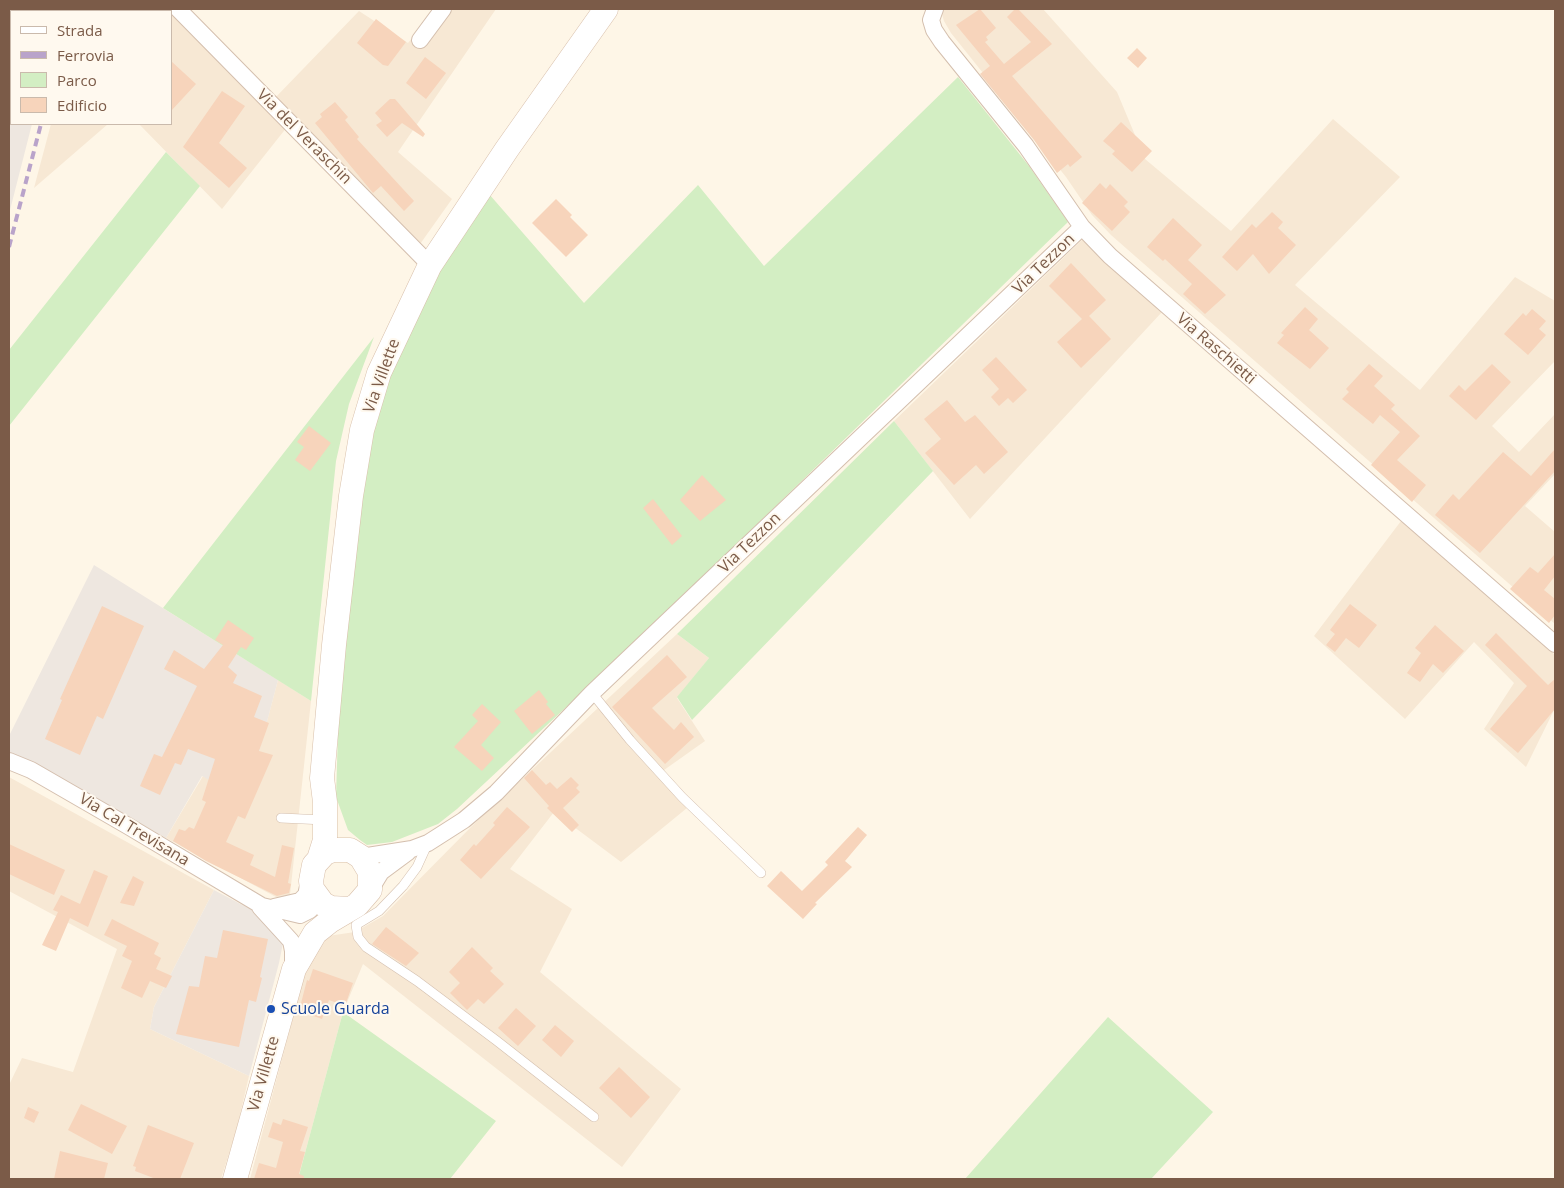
<!DOCTYPE html>
<style>
body{margin:0}
#map{position:relative;width:1564px;height:1188px;overflow:hidden;background:#fef6e7;font-family:"Open Sans",sans-serif}
canvas{display:block}
.frame{position:absolute;inset:0;border:10px solid #7b5b48;pointer-events:none}
.legend{position:absolute;left:10px;top:10px;width:162px;height:115px;box-sizing:border-box;background:#fff9ef;border:1px solid #cabaac;margin:0;padding:6px 9px;list-style:none;font-size:15px;color:#7b5b48}
.legend li{display:flex;align-items:center;gap:10px;height:25px}
.legend b{width:25px;border:1px solid #cabaac}
</style>
<div id="map">
<canvas width="1564" height="1188"></canvas>
<div class="frame"></div>
<ul class="legend">
<li><b style="height:6px;background:#fff"></b>Strada</li>
<li><b style="height:6px;background:#b9a3ca"></b>Ferrovia</li>
<li><b style="height:14px;background:#d3eec3"></b>Parco</li>
<li><b style="height:14px;background:#f7d4bb"></b>Edificio</li>
</ul>
</div>
<script>
const ctx = document.querySelector('canvas').getContext('2d');
ctx.lineJoin = 'round';
function fill(path, color) { ctx.fillStyle = color; ctx.fill(path, 'evenodd'); }
const shape = rows => new Path2D(rows.map(r => 'M' + r).join(''));
function strokePath(path, color, width, dash) { ctx.strokeStyle = color; ctx.lineWidth = width; ctx.lineCap = dash ? 'butt' : 'round'; ctx.setLineDash(dash || []); ctx.stroke(path); }
function write(font, color, halo, rows, align = 'center') {
  ctx.font = font + ' "Open Sans",sans-serif'; ctx.lineWidth = 4; ctx.setLineDash([]); ctx.textBaseline = 'middle'; ctx.strokeStyle = halo; ctx.fillStyle = color; for (const [text, x, y, turn = 0] of rows) {
    ctx.save(); ctx.translate(x, y); ctx.rotate((+turn || 0) * Math.PI / 180); ctx.textAlign = isNaN(turn) ? turn : align; if (halo) ctx.strokeText(text, 0, 0); ctx.fillText(text, 0, 0); ctx.restore();
  }
}
fill(shape([
 [82,9,188,9,274,99,359,11,408,43,436,9,496,9,398,152,452,199,413,254,291,122,222,209,139,124,171,124,171,11,81,11],
 [944,9,1043,9,1117,92,1145,159,1231,231,1333,119,1400,177,1295,285,1420,390,1515,277,1555,301,1555,361,1492,426,1519,452,1555,414,1555,474,1525,506,1555,532,1555,624,1111,235,1092,215,1066,177,951,33,944,21,942,14],
 [51,124,108,124,34,188],
 [1083,239,1162,312,970,519,894,421],
 [1401,521,1555,655,1555,708,1526,767,1484,729,1514,683,1474,642,1405,719,1314,636],
 [677,634,709,658,677,698,705,741,657,775,687,808,621,862,554,812,510,869,572,909,540,972,681,1089,622,1167,363,964,343,1012,298,1179,250,1179,306,969,328,936,355,932,383,916,473,825],
 [278,680,311,701,289,904,166,838,203,776,246,800],
 [9,777,214,890,154,1007,150,1029,249,1076,237,1128,221,1179,9,1179,9,1085,22,1058,73,1072,117,949,9,891]
]), '#f7e8d4');
fill(shape([
 [9,9,62,9,61,11,11,11,11,124,32,124,9,214],
 [94,565,278,680,246,801,202,776,166,838,68,783,9,752,9,736],
 [214,890,286,928,279,963,249,1076,150,1029,154,1007]
]), '#eee7e0');
fill(shape([
 [958,77,1029,166,1068,222,636,642,457,809,438,824,392,842,367,845,360,840,348,830,336,797,339,699,363,464,395,357,436,269,489,194,584,303,698,185,764,266],
 [166,152,200,186,9,426,9,350],
 [374,337,349,404,336,461,311,701,163,608],
 [894,421,933,471,692,720,677,697,709,658,677,634],
 [343,1012,496,1121,450,1179,298,1179],
 [1108,1017,1213,1112,1151,1179,965,1179]
]), '#d3eec3');
fill(shape([
 [980,9,996,28,986,37,988,40,985,42,1004,64,1031,42,1007,17,1015,9,1018,9,1052,44,1012,76,1082,157,1070,167,1068,164,1057,173,1034,140,980,74,990,66,956,25],
 [376,19,406,42,388,66,383,65,357,43],
 [1137,48,1147,58,1138,68,1127,58],
 [425,57,446,73,426,99,406,83],
 [171,61,196,84,171,111],
 [222,91,245,106,219,143,247,168,229,188,183,147],
 [390,99,395,99,425,134,423,137,402,123,387,137,376,125,382,121,375,113],
 [335,102,348,117,345,120,359,137,357,139,414,201,404,211,381,186,373,193,315,123,322,117,320,114],
 [1121,122,1152,151,1132,172,1112,154,1115,151,1103,141],
 [1100,183,1106,189,1110,184,1128,202,1124,206,1130,212,1112,231,1082,203],
 [556,199,572,215,570,217,588,235,566,257,532,223],
 [1272,212,1283,222,1278,228,1296,245,1269,274,1253,254,1237,271,1222,257,1252,224,1256,228],
 [1173,218,1202,245,1188,260,1226,295,1205,314,1183,294,1192,284,1165,259,1163,261,1147,247],
 [1071,263,1106,300,1089,316,1111,339,1081,368,1057,342,1082,319,1049,286],
 [1305,307,1318,319,1309,330,1329,348,1310,369,1277,343,1284,335,1281,333],
 [1532,309,1546,321,1539,329,1546,335,1528,355,1504,334,1523,313,1526,316],
 [996,357,1027,390,1013,403,1008,398,999,406,991,397,999,389,982,370],
 [1369,364,1383,376,1374,386,1395,405,1391,409,1420,436,1397,460,1426,485,1412,502,1371,465,1400,432,1380,415,1373,424,1342,399,1349,392,1346,389],
 [1492,364,1511,382,1476,420,1449,396,1459,385,1465,391],
 [947,400,965,422,975,415,1008,452,984,474,976,465,954,485,925,453,941,439,924,419],
 [309,426,331,443,310,471,295,460,304,447,297,442],
 [1555,449,1555,471,1480,553,1435,515,1453,494,1459,500,1503,452,1531,476],
 [702,475,726,500,700,521,680,500],
 [653,499,682,536,672,545,643,508],
 [1555,554,1555,576,1544,590,1555,599,1555,615,1549,623,1510,589,1530,567,1538,573],
 [1350,604,1377,625,1359,648,1346,638,1335,652,1326,645,1335,634,1330,630],
 [102,606,144,626,103,719,97,716,80,755,45,739,62,700,60,699],
 [228,620,254,638,246,650,241,647,228,667,237,675,233,683,262,696,254,717,269,723,259,751,273,755,245,819,238,816,226,842,254,855,250,865,275,877,282,845,294,848,288,883,291,884,289,893,277,896,206,861,173,841,179,829,185,831,189,827,194,829,206,802,202,800,215,759,188,749,181,765,175,763,160,795,140,786,154,754,162,757,197,686,164,669,174,650,204,669,223,645,215,640],
 [1435,625,1464,651,1443,673,1433,664,1420,682,1407,673,1421,653,1415,648],
 [1496,633,1548,685,1555,679,1555,709,1518,753,1490,729,1527,686,1485,645],
 [667,655,687,677,652,708,674,730,681,722,694,737,665,764,612,707],
 [539,690,548,702,546,704,555,715,532,734,514,711],
 [482,704,501,722,481,745,494,758,482,771,454,747,478,721,472,715],
 [532,770,546,785,550,782,557,789,571,777,579,785,576,788,580,792,563,808,579,825,572,832,547,808,549,806,524,778],
 [507,807,530,827,481,879,460,860,474,844,476,846,495,825,493,823],
 [858,827,867,835,845,861,852,867,815,903,817,904,803,919,767,886,781,871,802,891,828,865,825,862],
 [9,844,65,870,54,895,9,874],
 [94,870,108,876,88,927,70,918,56,951,42,945,58,912,53,910,61,895,80,904],
 [133,876,144,882,134,906,120,903],
 [112,919,159,943,154,954,161,958,156,969,172,976,166,988,150,981,142,998,121,988,132,961,122,956,127,946,104,935],
 [386,927,419,953,406,966,372,944],
 [223,930,268,939,260,977,262,978,256,1002,249,1000,239,1047,176,1034,189,986,199,987,205,956,217,958],
 [472,947,493,968,490,971,504,984,484,1004,478,999,467,1010,450,993,460,983,449,972],
 [313,969,353,983,345,1006,329,1000,322,1019,299,1011,307,980,309,981],
 [516,1008,536,1026,518,1046,498,1028],
 [555,1025,574,1041,561,1057,542,1040],
 [619,1067,650,1097,631,1118,599,1088],
 [81,1104,127,1126,112,1154,68,1130],
 [28,1107,39,1112,34,1123,24,1118],
 [283,1119,308,1127,300,1151,305,1152,299,1174,304,1176,304,1179,254,1179,259,1163,276,1168,283,1142,268,1137,273,1122,281,1125],
 [148,1125,194,1143,180,1179,156,1179,135,1171,136,1167,133,1166],
 [60,1151,108,1163,104,1179,54,1179]
]), '#f7d4bb');
const lane = shape([
 [592,693,630,740,682,797,761,873],
 [281,818,325,820],
 [427,845,417,867,403,886,379,911,356,925,358,937,366,947,417,981,497,1041,594,1117]
]);
const street = shape([
 [178,9,430,265],
 [935,9,931,20,934,30,942,42,1026,146,1082,227,1110,256,1555,644],
 [420,40,443,9],
 [9,761,31,770,128,826,262,906,300,915,310,910,319,900],
 [361,857,412,849,428,843,464,820,496,793,592,693,1082,227],
 [370,890,381,872,408,852],
 [260,907,291,941,293,951,293,970],
 [274,907,300,901,306,895,310,878]
]);
const secondary = shape([
 [319,859,325,840,325,802,322,778,334,645,351,496,362,430,379,373,430,265,507,149,606,9],
 [235,1179,294,969,315,933,330,921,357,905,370,890,370,872,361,857,350,850,333,850,325,853,314,865,311,881,312,889,323,904,331,908,349,909]
]);
strokePath(lane, '#d4bfae', 10);
strokePath(street, '#d4bfae', 18);
strokePath(secondary, '#d8bfaa', 25);
strokePath(lane, '#fff', 9);
strokePath(street, '#fff', 16);
strokePath(secondary, '#fff', 24);
strokePath(shape([
 [70,11,71,9],
 [9,247,41,124]
]), '#b9a3ca', 4, [8, 5]);
for (const [x, y, r, color] of [
 [271,1009,5,"#1a4fb4"]
]) { const dot = new Path2D(); dot.arc(x, y, r, 0, 2 * Math.PI); ctx.fillStyle = color; ctx.fill(dot); strokePath(dot, '#fff9ef', 2); }
write('16px', '#7b5b48', '#fff9ef', [
 ["Via del Veraschin",304,137,45],
 ["Via Tezzon",1044,264,-44],
 ["Via Raschietti",1216,349,41],
 ["Via Villette",382,376,-70],
 ["Via Tezzon",750,543,-44],
 ["Via Cal Trevisana",134,830,31],
 ["Via Villette",264,1074,-74]
]);
write('16px', '#164399', '#fff9ef', [
 ["Scuole Guarda",281,1009]
], 'left');
</script>
